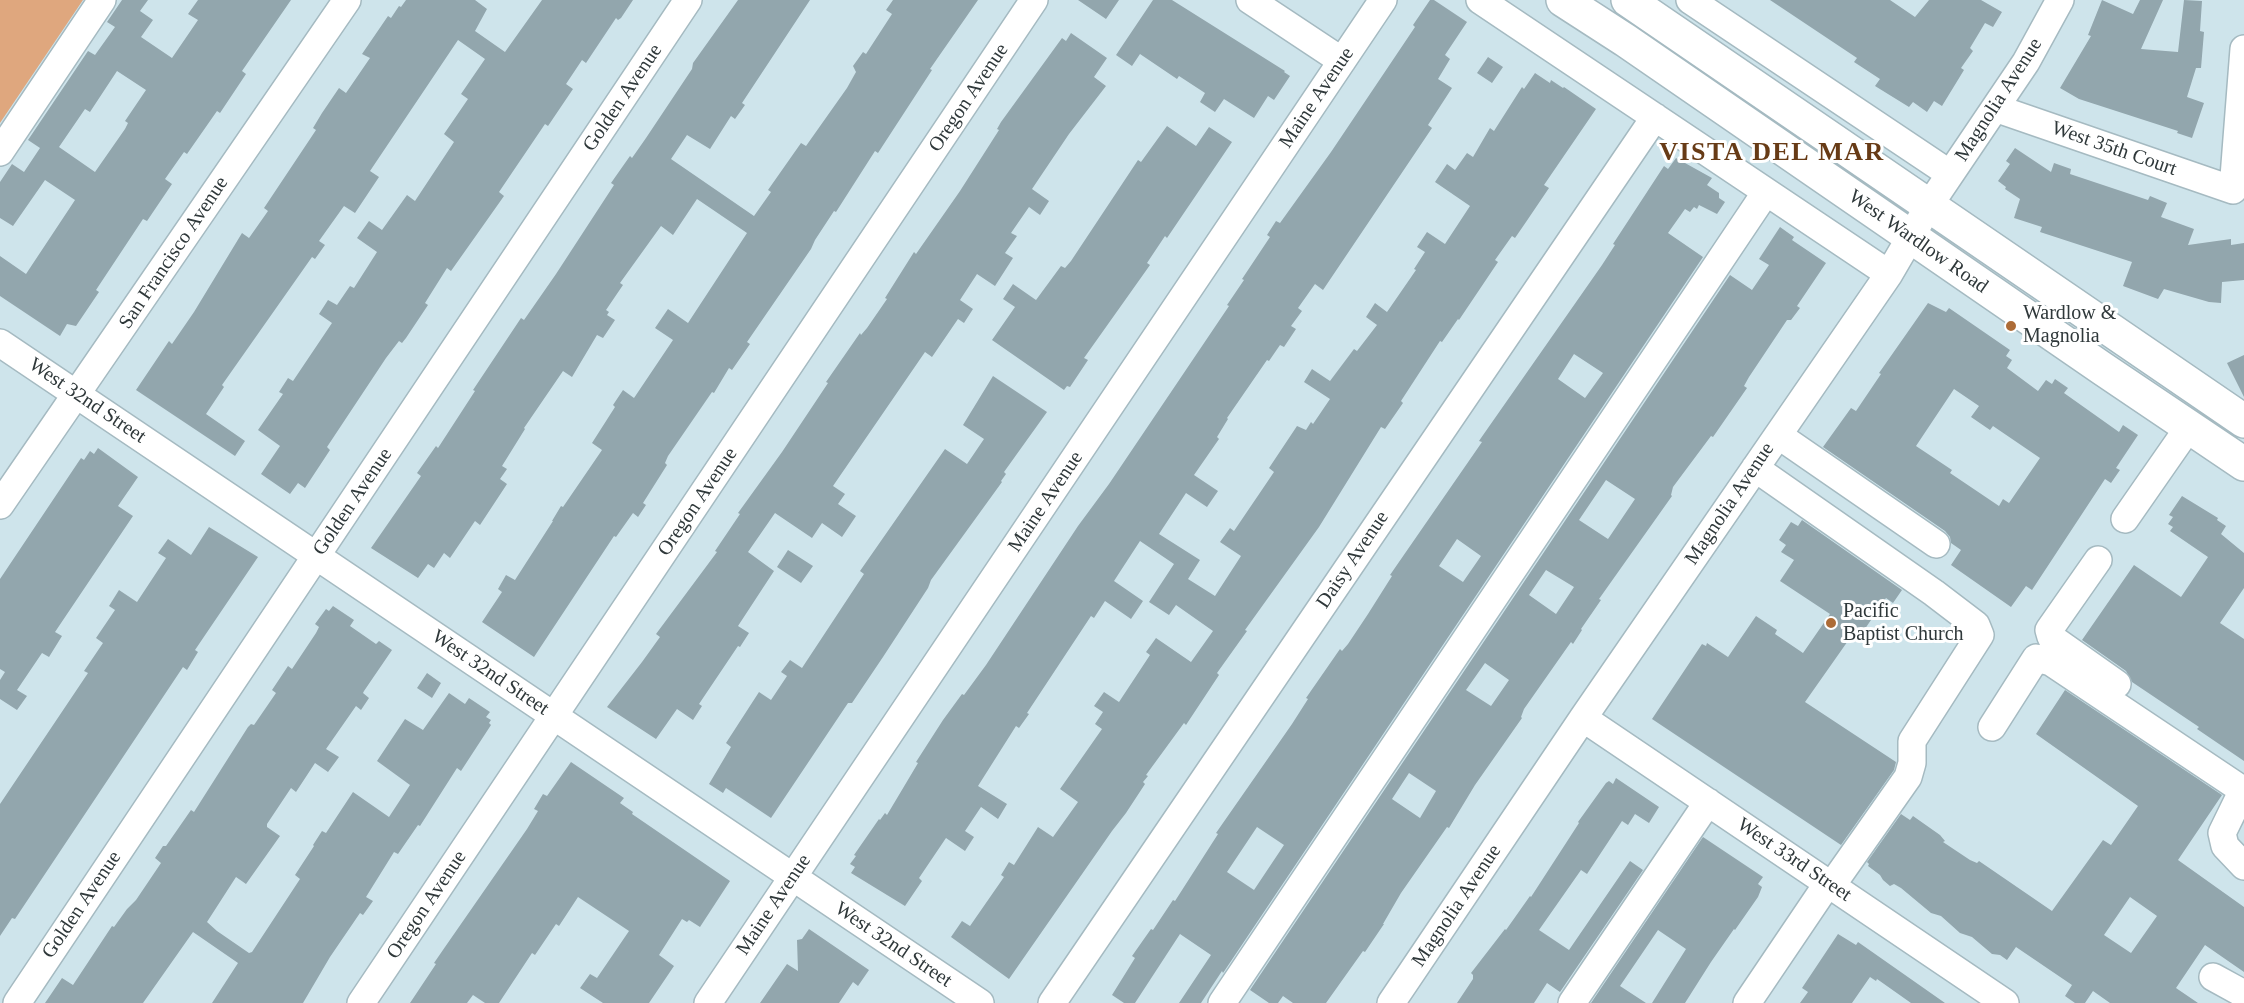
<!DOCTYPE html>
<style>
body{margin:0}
canvas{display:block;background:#cee4eb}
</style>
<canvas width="2244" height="1003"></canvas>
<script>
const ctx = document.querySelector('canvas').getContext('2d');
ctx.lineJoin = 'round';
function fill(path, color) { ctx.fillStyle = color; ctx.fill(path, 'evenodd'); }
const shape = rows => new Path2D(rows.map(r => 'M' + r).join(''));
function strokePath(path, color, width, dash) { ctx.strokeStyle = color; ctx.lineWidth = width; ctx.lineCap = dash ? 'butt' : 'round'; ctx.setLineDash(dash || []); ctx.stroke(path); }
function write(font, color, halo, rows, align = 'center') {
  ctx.font = font + ' "Times New Roman",serif'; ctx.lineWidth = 6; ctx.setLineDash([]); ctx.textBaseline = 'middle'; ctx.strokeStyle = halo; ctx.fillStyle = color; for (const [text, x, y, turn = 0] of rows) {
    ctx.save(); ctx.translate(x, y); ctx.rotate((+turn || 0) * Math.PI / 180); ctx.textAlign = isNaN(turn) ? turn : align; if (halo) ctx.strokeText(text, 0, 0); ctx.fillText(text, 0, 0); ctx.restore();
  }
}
fill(shape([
 [0,0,83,0,0,123]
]), '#dfa77e');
fill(shape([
 [122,0,148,0,140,11,153,20,141,37,172,58,198,20,188,14,198,0,291,0,242,71,246,74,220,113,217,111,187,154,184,152,165,179,172,184,147,221,143,219,96,290,99,292,76,326,67,324,60,336,0,296,0,256,26,274,75,200,45,180,13,226,0,218,0,182,12,164,24,172,40,148,28,140,88,51,95,55,115,27,107,22],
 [117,71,146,90,125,121,128,123,125,129,95,172,59,147,85,109,90,112],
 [406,0,475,0,487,9,475,31,505,52,542,0,633,0,621,18,618,20,616,18,586,63,582,60,566,84,573,89,548,126,545,124,499,192,504,196,451,271,447,268,425,303,428,305,406,338,402,343,399,341,386,358,327,447,330,450,305,488,298,483,290,494,261,474,280,446,258,430,283,394,279,392,288,378,293,381,332,323,319,314,328,300,337,305,350,286,354,288,377,252,357,238,369,221,382,230,407,195,415,201,454,142,444,134,468,99,461,94,485,59,458,40,370,171,379,177,355,213,344,206,319,241,325,245,315,259,312,257,222,385,224,387,206,414,245,441,235,456,136,390,169,341,172,344,194,312,242,233,249,238,268,211,264,208,316,130,313,128,322,113,339,88,346,93,370,58,362,54,388,16,391,18,399,6,401,7],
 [738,0,810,0,742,103,745,105,735,119,731,116,710,149,687,135,671,159,754,216,771,192,768,190,801,143,806,146,847,88,856,72,853,66,863,52,866,54,892,14,886,10,893,0,978,0,930,69,932,70,878,153,875,151,836,212,834,211,815,240,811,249,747,342,750,344,732,370,729,368,714,393,712,392,668,456,665,463,667,465,643,503,646,505,638,517,633,513,616,537,614,536,534,657,482,622,502,592,498,589,506,575,515,580,553,521,552,521,561,506,563,507,602,450,592,443,615,407,613,405,623,390,634,398,673,340,655,328,668,309,688,323,747,233,697,199,673,235,661,226,620,283,623,285,606,310,609,312,607,315,615,320,603,338,597,335,572,377,563,371,524,428,525,429,502,466,507,469,500,479,507,484,480,525,475,521,450,558,444,553,434,568,428,564,418,578,371,548,421,476,417,473,436,446,438,448,475,391,473,390,521,318,524,320,556,274,614,185,611,183,630,156,632,158,646,138,692,69,693,63],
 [1078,0,1119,0,1106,19],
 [1153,0,1172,0,1285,71,1284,72,1290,76,1274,100,1268,96,1254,118,1224,99,1215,112,1200,102,1205,93,1179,76,1177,79,1140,54,1132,66,1116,55],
 [1430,0,1434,0,1467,22,1445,55,1450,59,1438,79,1452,88,1428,125,1432,128,1323,290,1315,284,1298,308,1302,311,1291,326,1296,329,1284,347,1280,345,1269,361,1267,360,1227,418,1228,419,1217,437,1219,439,1194,475,1218,491,1207,507,1186,493,1159,534,1200,560,1188,579,1215,596,1241,556,1220,542,1230,528,1234,531,1274,472,1269,468,1297,426,1306,430,1311,422,1313,424,1330,399,1304,382,1312,369,1330,381,1354,349,1357,351,1377,325,1366,317,1375,303,1387,312,1416,270,1414,269,1425,252,1417,247,1427,232,1445,244,1470,206,1435,182,1447,164,1455,170,1467,153,1473,157,1490,128,1494,131,1522,87,1524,89,1535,73,1550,83,1551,80,1563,88,1564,87,1596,109,1544,185,1549,188,1526,222,1515,238,1512,236,1495,260,1498,262,1459,320,1458,319,1442,342,1440,341,1401,401,1403,403,1385,429,1381,427,1319,527,1245,630,1247,631,1217,673,1219,675,1186,725,1184,723,1146,775,1148,776,1143,782,1145,784,1126,813,1112,831,1009,979,951,937,962,921,970,926,1004,877,1001,875,1009,862,1014,865,1038,827,1053,837,1078,802,1060,789,1102,729,1095,724,1103,712,1094,706,1104,692,1119,702,1150,655,1146,652,1156,638,1191,662,1213,631,1176,605,1169,615,1149,602,1174,564,1140,541,1114,581,1143,601,1131,619,1105,601,1094,618,1091,616,1027,713,1029,714,1019,728,1016,726,978,786,1007,804,998,819,981,807,965,831,974,837,965,851,946,838,919,878,922,881,905,906,851,873,855,867,850,864,856,856,854,855,879,819,880,820,885,813,887,815,918,763,916,762,943,720,962,694,964,695,986,665,1078,526,1109,484,1229,306,1227,305,1244,280,1242,279,1270,237,1267,235,1276,221,1280,223,1331,152,1415,27,1413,25],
 [1770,0,1890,0,1915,17,1929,0,1981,0,2002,12,1993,27,1985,23,1970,48,1973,51,1961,68,1964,70,1942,106,1934,101,1927,112,1913,102,1909,107,1875,86,1880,79,1854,62,1857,58],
 [2102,0,2133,14,2140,0,2163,0,2141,49,2178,52,2184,0,2202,1,2200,31,2204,32,2201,68,2196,68,2187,97,2204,103,2192,138,2177,133,2178,131,2079,99,2060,88,2091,36,2088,35],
 [1071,33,1107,58,1094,77,1106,86,1069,134,1032,189,1049,201,1040,215,1029,207,1011,233,1017,236,1005,253,1013,258,995,286,977,274,960,300,973,309,964,323,958,319,932,357,925,352,833,486,845,494,838,504,856,516,842,537,822,523,812,538,775,513,748,552,774,571,738,626,749,633,740,647,738,646,699,704,702,706,693,720,677,709,656,739,607,707,642,662,660,637,656,634,717,552,715,551,740,514,738,513,782,452,828,383,826,382,860,333,861,335,867,328,887,299,885,298,914,252,916,254,960,191,999,130,997,129,1001,122,1062,38,1066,41],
 [1488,57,1503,67,1492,83,1477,73],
 [1167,126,1196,146,1209,127,1232,142,1167,238,1165,236,1147,263,1150,265,1084,358,1088,360,1070,387,1067,386,1064,390,992,340,1015,307,1003,299,1013,284,1036,300,1061,266,1065,268,1071,261,1138,160,1141,162],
 [2015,148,2051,172,2054,163,2071,169,2070,174,2148,200,2150,196,2167,203,2161,217,2194,229,2188,245,2231,239,2231,245,2244,243,2244,280,2222,282,2221,303,2209,302,2164,289,2158,299,2123,286,2132,262,2040,232,2042,227,2014,218,2020,199,2005,189,2006,187,1998,181,2010,164,2006,161],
 [1676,158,1712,178,1707,185,1719,193,1719,198,1725,202,1717,214,1699,205,1697,209,1694,207,1690,212,1685,209,1668,233,1703,257,1223,973,1222,971,1201,1003,1179,1003,1211,955,1180,934,1135,1003,1124,1003,1112,995,1135,958,1132,956,1151,929,1153,930,1173,900,1175,901,1218,834,1216,833,1292,724,1308,699,1306,698,1340,649,1342,651,1348,644,1368,614,1392,576,1390,575,1482,442,1479,441,1481,438,1602,265,1615,245,1613,244,1664,166,1668,169],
 [1574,354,1603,373,1585,398,1558,379],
 [1457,539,1481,556,1463,582,1439,566],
 [1257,827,1284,845,1254,890,1227,872],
 [1780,227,1794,237,1792,240,1826,263,1797,306,1800,308,1791,320,1787,320,1749,377,1744,386,1747,388,1713,437,1711,436,1673,487,1671,495,1672,496,1599,599,1601,600,1581,629,1582,630,1573,644,1571,642,1524,709,1521,717,1522,718,1475,785,1449,828,1447,827,1401,893,1383,924,1384,924,1365,952,1363,951,1326,1003,1293,1003,1283,996,1278,1003,1269,1003,1250,990,1730,275,1752,290,1769,265,1759,259],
 [1606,480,1635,499,1608,539,1579,520],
 [1546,570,1574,587,1556,614,1529,595],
 [1485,663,1509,680,1491,706,1466,690],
 [1409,773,1436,791,1420,818,1392,799],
 [1928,303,1946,312,1949,308,2010,350,2006,356,2012,360,2007,368,2038,391,2046,380,2052,384,2055,379,2068,388,2064,393,2119,432,2123,425,2138,435,2116,468,2120,470,2111,483,2105,479,2032,590,2026,586,2011,607,1951,565,1961,550,1951,543,1950,537,1945,531,1823,447,1851,408,1856,411,1881,374,1879,373],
 [1954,389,1979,406,1971,417,1990,430,1993,426,2040,458,2009,503,2003,499,1999,506,1950,473,1952,470,1916,446],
 [2244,355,2244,397,2227,363],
 [993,376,1047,412,1004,472,1006,474,1001,481,1002,482,931,580,928,588,883,657,852,703,848,703,771,818,726,788,723,793,709,784,731,747,726,743,759,692,771,700,787,676,781,672,790,660,802,668,864,574,860,571,945,449,967,464,984,439,963,425],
 [98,448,138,477,118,506,133,516,55,632,62,636,49,657,42,653,17,690,27,696,17,710,0,699,0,680,5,672,0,669,0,579,81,458,84,460,90,451,94,454],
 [2182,496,2218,518,2217,520,2226,526,2221,534,2244,553,2244,588,2220,623,2244,639,2244,761,2197,729,2199,727,2132,682,2126,671,2082,640,2134,565,2181,597,2208,557,2170,531,2173,527,2168,524,2173,517,2169,515],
 [1802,520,1902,590,1893,603,1886,598,1856,642,1850,638,1805,702,1896,762,1894,770,1841,845,1652,719,1702,644,1706,646,1707,643,1728,657,1756,616,1777,630,1775,634,1803,653,1830,614,1780,581,1794,560,1781,552,1786,545,1779,540,1791,522,1798,526],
 [209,527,258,557,195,650,198,652,187,670,183,667,15,919,12,918,0,936,0,804,88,673,84,671,103,643,96,638,115,610,109,606,119,590,137,602,166,558,158,553,168,539,191,555],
 [788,550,813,566,801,583,777,567],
 [333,606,354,620,350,626,376,644,379,641,392,650,364,691,363,693,369,698,361,710,356,706,326,749,339,757,328,772,315,763,296,792,291,788,267,824,267,827,280,836,246,884,236,877,207,922,217,931,249,953,252,952,300,879,295,875,314,846,313,845,322,831,326,833,353,792,389,817,410,785,377,761,405,719,423,730,449,693,465,704,469,698,490,712,486,717,491,720,489,723,491,725,461,771,457,768,420,826,418,825,398,854,394,852,366,897,373,901,363,915,360,913,330,957,303,1003,212,1003,238,963,193,932,143,1003,45,1003,62,978,73,985,112,926,114,927,127,909,136,900,161,863,155,858,163,846,166,846,191,810,194,812,248,727,251,724,254,725,276,693,272,690,288,666,292,669,316,633,319,627,315,624,326,609,329,611],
 [427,673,441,683,432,698,417,688],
 [2065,690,2222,795,2178,860,2244,907,2244,972,2205,945,2176,988,2198,1003,2110,1003,2093,991,2085,1003,2075,1003,2065,996,2072,985,2016,947,2007,960,2000,955,1992,954,1972,937,1960,933,1941,916,1931,913,1901,888,1894,884,1890,886,1883,880,1880,875,1868,866,1869,864,1867,862,1901,814,1910,820,1913,816,1940,835,1945,841,1943,842,1970,860,1977,863,1979,861,2052,911,2103,840,2111,845,2138,806,2036,734],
 [2130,897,2157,916,2131,953,2104,935],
 [571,762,624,798,620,803,633,812,632,814,730,881,700,927,689,920,687,922,682,919,659,955,674,966,649,1003,603,1003,580,988,590,974,597,978,629,931,578,897,559,926,556,924,535,955,532,953,499,1003,485,1003,473,995,467,1003,410,1003,436,964,434,963,445,947,527,829,538,811,534,809,543,794,547,796],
 [1616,778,1659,807,1649,823,1635,814,1628,825,1622,821,1587,874,1581,870,1539,930,1569,950,1630,861,1643,870,1560,992,1547,983,1534,1003,1457,1003,1473,979,1473,975,1471,973,1505,929,1506,930,1530,896,1531,897,1579,823,1578,822,1606,783,1609,781,1613,784],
 [1703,837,1763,877,1758,884,1762,887,1758,897,1735,930,1734,929,1711,962,1685,1003,1652,1003,1686,949,1658,930,1620,986,1646,1003,1591,1003],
 [809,929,869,970,858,986,853,982,839,1003,760,1003,787,964,798,971,797,940,802,939],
 [1838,934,1856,945,1858,942,1945,1003,1911,1003,1877,979,1876,981,1870,977,1852,1003,1800,1003,1808,992,1802,988]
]), '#92a6ad');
const minor = shape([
 [1250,0,1342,61],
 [1480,0,1889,274],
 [1690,0,1950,174],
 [1995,108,2233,190,2244,49],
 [0,152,102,0],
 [0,343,980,1003],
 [1778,435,1936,544],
 [1755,468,1934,593,1976,625,1980,635,1912,741,1912,763,1908,777,1832,885],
 [0,505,347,0],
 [2125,519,2189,427],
 [2098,560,2049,630,2051,637,2056,641,2117,684],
 [1583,718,2005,1003],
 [1992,727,2036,658,2051,662,2244,791],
 [2243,790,2222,833,2225,846,2244,866],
 [2213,977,2244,994],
 [17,1003,688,0],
 [361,1003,1034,0],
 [708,1003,1383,0],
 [1052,1003,1655,117],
 [1222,1003,1766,192],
 [1391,1003,1583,718,1889,274,1928,207,2026,62,2060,0],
 [1572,1003,1708,802],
 [1747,1003,1828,883]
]);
const major = shape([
 [1563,0,1625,40,2103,369,2244,464],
 [1628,0,2244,421]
]);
strokePath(minor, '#a5bac1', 30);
strokePath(major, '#a5bac1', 36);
strokePath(minor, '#fff', 27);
strokePath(major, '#fff', 33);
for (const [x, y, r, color] of [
 [2011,326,6,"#ad6c37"],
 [1831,623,6,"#ad6c37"]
]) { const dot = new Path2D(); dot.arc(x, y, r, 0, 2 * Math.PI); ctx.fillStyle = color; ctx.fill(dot); strokePath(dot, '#fff', 2); }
write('20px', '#2f383a', '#fff', [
 ["Golden Avenue",623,98,-56],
 ["Oregon Avenue",969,98,-56],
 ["Maine Avenue",1317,98,-56],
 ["Magnolia Avenue",1999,100,-57],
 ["West 35th Court",2114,149,19],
 ["West Wardlow Road",1918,242,35],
 ["San Francisco Avenue",174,253,-56],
 ["West 32nd Street",87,401,34],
 ["Golden Avenue",353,502,-56],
 ["Oregon Avenue",698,502,-56],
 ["Maine Avenue",1046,502,-56],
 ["Magnolia Avenue",1730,504,-56],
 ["Daisy Avenue",1353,560,-56],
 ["West 32nd Street",490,673,34],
 ["West 33rd Street",1794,860,34],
 ["Golden Avenue",82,905,-56],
 ["Oregon Avenue",427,905,-56],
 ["Maine Avenue",774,905,-56],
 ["Magnolia Avenue",1457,906,-56],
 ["West 32nd Street",893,945,34]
]);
write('20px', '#2f383a', '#fff', [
 ["Wardlow &",2023,314],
 ["Magnolia",2023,337],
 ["Pacific",1843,612],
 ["Baptist Church",1843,635]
], 'left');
ctx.letterSpacing = '1.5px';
write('bold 26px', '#673b16', '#fff', [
 ["VISTA DEL MAR",1772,153]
]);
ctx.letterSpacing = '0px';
</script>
